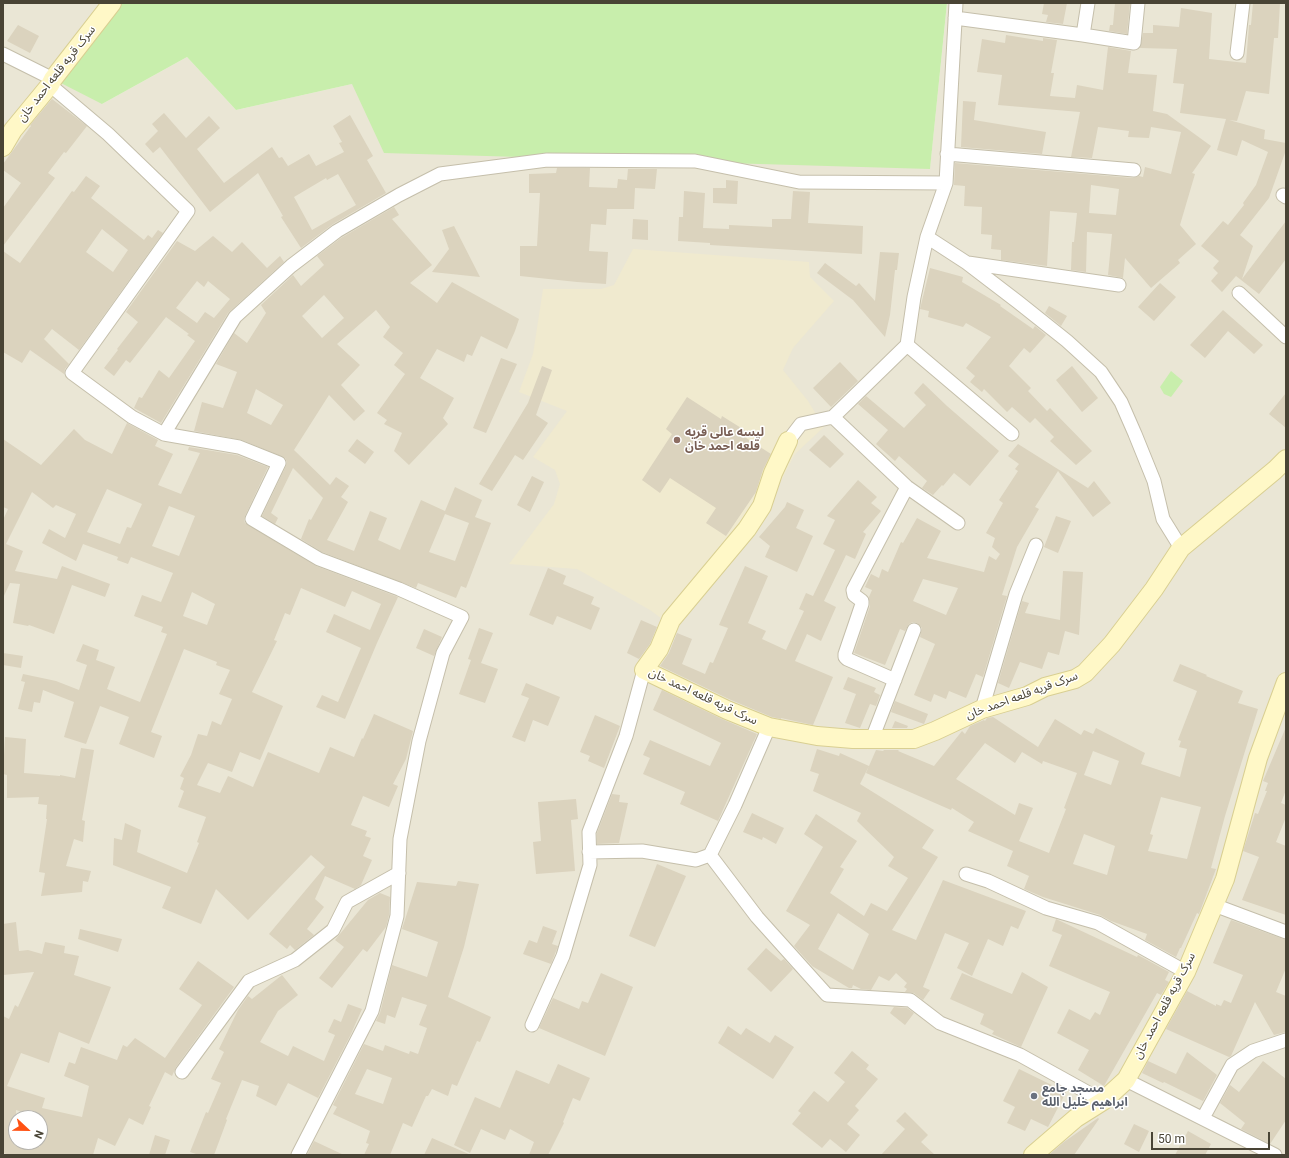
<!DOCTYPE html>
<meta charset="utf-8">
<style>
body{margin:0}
#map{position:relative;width:1289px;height:1158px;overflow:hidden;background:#f5f3e7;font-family:Roboto,sans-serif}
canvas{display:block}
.frame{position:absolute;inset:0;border:4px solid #494435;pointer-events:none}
.north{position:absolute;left:8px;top:1110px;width:40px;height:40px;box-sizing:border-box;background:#fff;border:1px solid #b6b4ae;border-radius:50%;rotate:112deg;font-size:11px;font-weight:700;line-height:16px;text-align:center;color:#494435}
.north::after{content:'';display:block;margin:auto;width:14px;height:18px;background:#ff5214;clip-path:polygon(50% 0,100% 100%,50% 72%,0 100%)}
.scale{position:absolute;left:1151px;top:1132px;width:119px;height:18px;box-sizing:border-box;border:2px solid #494435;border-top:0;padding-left:5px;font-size:12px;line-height:14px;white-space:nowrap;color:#494435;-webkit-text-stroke:3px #fff;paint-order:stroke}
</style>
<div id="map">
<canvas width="1289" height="1158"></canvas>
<div class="frame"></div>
<div class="north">N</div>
<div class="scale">50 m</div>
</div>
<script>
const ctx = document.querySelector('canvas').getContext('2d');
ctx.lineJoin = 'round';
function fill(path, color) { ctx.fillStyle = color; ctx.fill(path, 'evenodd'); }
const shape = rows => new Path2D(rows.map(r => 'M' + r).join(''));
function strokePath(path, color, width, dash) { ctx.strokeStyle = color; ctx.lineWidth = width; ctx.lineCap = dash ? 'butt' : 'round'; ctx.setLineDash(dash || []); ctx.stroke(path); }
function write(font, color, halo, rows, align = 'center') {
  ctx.font = font + ' Roboto,"Noto Sans Arabic",sans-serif'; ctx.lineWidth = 3; ctx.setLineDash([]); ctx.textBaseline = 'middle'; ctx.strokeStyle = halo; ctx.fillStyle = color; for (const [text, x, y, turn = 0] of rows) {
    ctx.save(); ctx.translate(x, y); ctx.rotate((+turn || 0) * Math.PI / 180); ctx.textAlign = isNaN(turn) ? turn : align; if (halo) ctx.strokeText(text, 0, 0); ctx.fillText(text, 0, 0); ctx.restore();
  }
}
fill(shape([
 [3,3,112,3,102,104,187,57,236,110,352,84,930,168,947,3,1286,3,1286,1155,3,1155],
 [16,1118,40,1118,40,1142,16,1142]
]), '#eae6d5');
fill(shape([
 [633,249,809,262,810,277,834,301,793,348,783,370,808,401,824,427,795,454,780,483,736,531,662,619,650,610,577,569,509,564,554,504,560,484,555,470,533,457,567,411,519,392,533,354,543,289,601,289,614,285]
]), '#f0eacf');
fill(shape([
 [112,3,947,3,930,169,384,153,352,84,236,110,187,57,102,104,53,79],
 [1171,371,1183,381,1171,397,1164,394,1160,387]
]), '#c8eeac');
fill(shape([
 [1044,3,1067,3,1063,24,1046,22,1048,15,1042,14],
 [1115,3,1130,4,1127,34,1109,31,1110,25,1113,25],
 [1253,3,1280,3,1278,38,1274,38,1269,94,1246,91,1237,121,1229,120,1265,130,1264,139,1286,143,1286,150,1269,198,1240,235,1253,246,1242,279,1286,221,1286,259,1259,294,1236,276,1222,292,1211,281,1218,273,1213,268,1219,261,1201,246,1223,221,1228,225,1244,205,1243,203,1256,185,1268,152,1242,140,1237,156,1217,150,1226,119,1180,113,1184,84,1173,83,1177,49,1140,48,1143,33,1153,33,1153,25,1179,27,1181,8,1212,13,1209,59,1246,63,1249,25,1251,25],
 [18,25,39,36,30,53,7,41],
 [1006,35,1043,41,1043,38,1057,40,1051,73,1054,73,1050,96,1075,98,1077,85,1103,90,1108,47,1131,51,1128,73,1157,75,1153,111,1167,114,1211,146,1192,173,1195,174,1180,225,1196,244,1178,260,1180,263,1151,288,1125,258,1123,278,1108,275,1112,234,1087,232,1086,272,1071,270,1072,242,1074,242,1077,213,1050,211,1047,266,1001,260,1001,250,991,249,992,235,981,234,982,207,964,206,965,186,954,185,955,163,1133,178,1139,176,1143,177,1145,167,1171,174,1181,132,1151,127,1149,138,1128,137,1129,131,1098,127,1092,158,1071,157,1080,112,998,105,1002,75,977,72,982,39,1005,43],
 [1091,185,1119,189,1116,215,1089,213],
 [52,99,87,126,66,153,64,152,48,173,55,178,3,246,3,208,21,183,3,170,3,164,31,126,30,125],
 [963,101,976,102,974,120,1046,132,1042,154,961,147],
 [164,113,186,138,209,116,220,128,197,149,224,183,272,147,279,158,282,157,288,166,309,154,316,166,344,152,339,143,342,142,333,126,350,115,373,156,367,160,386,193,333,224,301,248,281,217,283,216,258,173,210,212,160,147,153,153,145,144,158,131,152,124],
 [338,174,356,205,312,230,294,197,326,178,327,180],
 [557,168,590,168,589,187,617,188,618,179,627,180,628,169,657,169,655,189,635,188,634,209,607,209,606,225,591,224,589,251,608,252,606,284,577,282,520,276,520,246,537,246,540,193,529,193,529,174,556,173],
 [86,176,100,186,91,198,144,240,148,235,152,238,158,230,163,233,79,350,52,329,44,339,69,364,65,369,64,374,30,350,22,363,3,352,3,251,20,263,72,191,74,192],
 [102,229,128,250,113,272,86,252],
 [726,180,738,181,737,204,713,203,713,188,726,188],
 [684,191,705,193,703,228,729,229,729,225,772,227,772,219,791,219,793,191,810,192,808,223,863,226,862,254,710,245,710,243,678,241,679,217,683,217],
 [394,207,399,215,392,219,432,265,410,283,437,303,452,282,519,319,515,331,507,349,481,336,472,356,467,354,464,362,437,349,420,378,454,398,443,418,448,424,409,465,394,451,402,433,384,424,387,420,377,413,405,374,394,365,403,353,383,337,390,327,376,310,337,344,360,365,341,385,365,411,354,421,329,395,294,450,330,485,336,477,349,486,341,497,348,502,327,540,354,551,370,511,387,518,378,540,400,550,421,500,445,511,455,487,482,500,475,517,491,523,466,588,461,586,456,598,418,583,416,588,322,552,301,539,309,519,311,520,323,498,293,468,271,513,278,518,275,524,262,516,286,466,287,462,285,458,242,440,194,431,202,402,223,408,237,372,216,364,234,333,247,343,266,313,261,305,293,275,301,286,324,265,317,256,341,238],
 [324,295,344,318,322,338,302,316],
 [256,389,283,405,271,425,247,413],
 [445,514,469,523,455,561,429,552],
 [633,219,648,220,648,240,632,239],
 [454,226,480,277,432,272,449,249,442,230],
 [213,236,232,252,242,242,267,268,280,256,284,262,228,313,161,423,134,408,139,397,142,398,159,370,169,378,195,341,187,335,189,334,166,317,130,363,126,360,114,376,104,368,118,350,117,349,138,322,126,312,177,241,195,251],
 [197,281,204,287,208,281,230,299,214,318,205,312,197,323,176,308],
 [880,252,899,253,897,270,895,270,890,315,885,337,853,300,817,273,825,263,856,286,859,283,875,301],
 [930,268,963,277,962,282,1001,305,1000,306,1033,329,1035,326,1046,335,1030,353,1024,348,1009,366,1031,388,1028,391,1047,411,1050,408,1092,451,1076,465,1050,441,1054,437,1035,418,1030,423,1012,407,1007,412,984,389,982,392,970,382,975,376,966,368,991,337,966,323,963,327,928,317,929,311,920,309],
 [1160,283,1176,297,1154,321,1138,307],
 [1049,306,1067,316,1061,326,1045,313],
 [1223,310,1263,345,1254,354,1228,331,1205,358,1190,345],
 [501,358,517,364,486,433,473,428],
 [840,362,858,381,831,407,813,388],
 [542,366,552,370,536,415,548,423,523,460,515,455,492,491,479,484,528,403],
 [1072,366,1098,398,1082,412,1056,380],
 [923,383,947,406,999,451,970,486,954,473,943,486,942,485,933,495,922,488,927,481,899,456,895,461,876,444,888,430,858,404,866,396,904,428,926,405,914,393],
 [1286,393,1286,428,1269,414],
 [687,397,721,419,722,416,746,431,743,436,771,454,763,470,756,492,726,536,706,523,716,508,670,478,660,493,642,480,672,434,666,429],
 [127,423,158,440,155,446,173,454,158,485,181,494,200,453,188,450,189,447,237,455,268,467,245,516,244,520,245,523,316,566,398,597,377,643,345,719,316,707,322,695,338,702,361,648,326,632,334,614,370,630,381,604,352,591,345,607,301,588,290,615,285,613,274,640,277,641,252,692,283,706,260,760,240,752,232,772,208,763,197,785,220,793,228,776,253,787,268,752,319,773,330,747,354,757,362,738,363,739,374,714,413,731,406,759,393,784,398,786,389,807,363,796,351,825,367,831,365,836,371,838,363,856,372,860,361,885,355,889,325,876,315,899,324,907,307,929,314,935,295,950,290,945,287,949,269,934,325,867,311,855,248,920,216,889,201,924,162,908,171,887,113,865,114,838,122,840,125,823,141,830,137,852,187,873,199,843,197,842,206,817,178,807,184,791,180,789,184,778,180,776,191,755,198,734,207,736,212,721,221,725,232,699,219,694,230,670,216,665,217,662,184,649,151,732,162,736,154,758,119,744,129,717,100,706,86,744,64,737,74,702,43,690,40,703,34,702,32,712,18,709,25,682,21,681,23,674,56,681,79,690,87,665,76,661,83,644,99,650,96,660,115,667,107,689,140,702,167,634,161,632,163,627,134,616,142,595,161,602,173,573,131,557,128,564,117,560,118,557,83,544,76,561,42,543,49,529,65,538,76,514,56,505,53,508,32,492,6,544,23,551,15,571,57,579,62,566,110,584,105,597,72,585,54,634,29,625,28,626,13,623,20,584,10,583,3,598,3,520,8,509,3,507,3,439,41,465,74,429,85,440,112,454],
 [107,489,142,504,131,528,127,527,120,544,87,532],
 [169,506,195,516,179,556,152,546],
 [192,592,215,604,207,625,183,616],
 [824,435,844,454,830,468,809,450],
 [357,439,374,452,365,464,348,451],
 [1018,444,1088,488,1094,481,1111,503,1093,517,1058,471,1035,507,1039,509,1017,547,1002,595,1007,596,983,677,976,674,966,698,949,691,946,699,934,694,931,702,914,695,935,644,920,637,922,628,917,623,913,622,909,624,905,631,900,629,885,665,854,653,870,606,869,597,872,590,865,587,871,574,879,578,882,569,888,572,901,542,903,543,917,518,941,531,927,558,984,572,989,556,996,560,1000,554,992,547,995,538,986,533,1003,503,999,500,1018,471,1015,469,1019,464,1008,456],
 [923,579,958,588,946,615,913,601],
 [532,476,544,482,530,512,517,505],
 [858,480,877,497,871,503,881,511,863,532,866,534,855,559,846,555,824,601,836,607,821,641,807,634,795,661,833,677,813,725,781,718,781,719,772,717,731,700,660,666,669,653,677,633,692,639,682,664,705,674,710,662,713,663,728,628,719,625,745,566,768,576,748,623,766,631,762,639,786,650,804,611,799,609,806,593,813,596,835,550,823,544,835,520,827,516],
 [787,502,804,510,796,528,813,536,797,572,765,557,770,546,759,537,785,507],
 [1056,516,1071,521,1058,553,1044,547],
 [548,568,566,576,563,584,594,597,591,604,600,608,591,630,557,616,553,625,529,615],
 [1063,571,1083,572,1079,635,1065,631,1059,655,1048,652,1042,669,1020,662,1009,688,998,683,1022,601,1029,603,1025,613,1060,620],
 [641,620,657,627,650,644,639,659,627,653],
 [479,628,493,633,481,663,498,669,485,703,459,694,471,660,468,659],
 [424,629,442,637,434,656,416,648],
 [3,653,23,656,21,668,3,665],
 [1180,664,1207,675,1206,676,1243,691,1238,703,1258,709,1225,816,1211,868,1216,869,1199,914,1197,913,1181,948,1180,948,1176,957,1145,940,1147,934,1111,921,1100,915,1043,897,1024,889,1029,876,1007,866,1013,851,968,831,974,822,952,808,951,810,866,773,869,766,860,784,934,830,922,848,938,857,892,930,916,940,943,880,1026,911,1018,929,1011,926,1003,946,988,939,972,976,957,968,969,943,945,933,923,987,930,990,923,1000,914,993,905,992,907,989,904,987,907,983,896,973,889,981,879,976,871,990,861,989,853,985,852,988,849,988,812,966,794,946,810,925,786,911,823,847,804,834,816,814,857,841,840,867,844,869,830,893,864,916,871,903,887,911,908,878,888,866,894,857,857,821,861,813,813,791,819,774,810,771,817,749,839,756,840,753,869,766,876,750,883,751,884,750,899,750,898,751,934,766,962,731,965,734,970,726,984,720,985,721,987,718,993,717,1038,747,1055,719,1081,735,1084,730,1093,734,1096,728,1145,753,1141,764,1180,777,1187,749,1179,747,1181,741,1178,740,1197,691,1173,681],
 [985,743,1015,763,1022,752,1042,764,1043,761,1077,773,1064,808,1066,809,1049,853,1019,841,1033,808,1019,803,1015,815,956,779],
 [1093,751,1119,761,1111,785,1084,775],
 [1161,797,1201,807,1187,859,1148,851,1153,835,1150,834],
 [1084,834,1115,846,1107,875,1073,864],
 [838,913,869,934,853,970,818,949],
 [848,677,876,688,874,692,880,695,876,706,870,704,860,728,845,723,856,694,843,689],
 [526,683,560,697,548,726,533,720,525,742,512,737,529,698,521,695],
 [662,690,722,719,757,734,718,821,680,804,685,792,643,774,650,758,643,755,650,740,710,766,721,743,653,710],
 [895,701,928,714,924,724,891,712],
 [595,715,620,726,604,768,588,761,590,756,580,752],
 [895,721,908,726,907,728,892,728],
 [1286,727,1286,790,1281,803,1286,805,1286,817,1276,842,1286,846,1286,915,1242,900,1259,857,1243,851,1255,813,1258,814,1267,791,1265,791,1268,783,1263,781],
 [5,737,26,739,24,773,60,776,60,775,75,778,81,748,94,750,82,820,85,821,83,842,74,839,66,866,91,871,88,882,83,881,82,892,41,896,45,873,39,872,47,819,46,819,47,805,38,804,39,797,7,798,7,775,3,774],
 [612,794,620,795,619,802,628,803,619,843,597,844,597,833],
 [576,799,578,819,571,820,575,871,536,874,533,842,541,841,538,802],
 [752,813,784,828,776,844,763,837,762,840,743,832],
 [657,864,686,876,655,947,629,936],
 [458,881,479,884,464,947,448,997,491,1017,480,1042,477,1041,457,1086,452,1084,448,1096,432,1089,428,1096,426,1096,412,1127,403,1123,390,1155,364,1155,369,1144,366,1143,370,1131,333,1114,337,1107,333,1105,364,1044,383,1051,385,1045,409,1054,410,1051,418,1054,427,1028,419,1025,427,1005,402,997,395,1018,387,1015,385,1024,376,1021,380,1013,392,965,427,977,438,942,402,929,417,882,456,886],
 [367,1069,392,1078,383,1104,355,1094],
 [380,893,390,897,389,915,386,927,367,952,363,949,332,988,319,978,344,947,335,940,368,900],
 [1056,919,1137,957,1138,955,1169,972,1165,980,1169,982,1161,995,1157,993,1104,1086,1078,1070,1089,1050,1057,1033,1069,1009,1090,1020,1095,1012,1100,1015,1110,992,1049,966,1062,935,1052,931],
 [1231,920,1286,940,1286,968,1276,992,1286,996,1286,1032,1274,1035,1255,1002,1231,1056,1229,1057,1166,1029,1187,991,1216,1006,1216,1004,1221,1006,1224,1000,1231,1003,1243,975,1213,963],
 [16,922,19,951,28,950,42,954,45,942,65,946,64,953,79,956,74,975,111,987,89,1044,59,1032,49,1063,21,1053,7,1086,45,1098,42,1108,82,1117,89,1086,64,1076,69,1062,75,1064,81,1047,117,1060,123,1045,127,1047,135,1038,165,1058,202,1005,179,989,198,961,234,987,176,1067,172,1076,165,1072,149,1106,151,1107,143,1125,129,1118,115,1146,98,1138,93,1155,10,1155,3,1153,3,1016,9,1019,15,1005,18,1007,34,972,3,975,3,924],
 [16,1110,39,1118,40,1114,40,1147,16,1142],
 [543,926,557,931,552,944,558,946,551,964,523,954,529,940,537,943],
 [80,929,122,939,118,952,78,939],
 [766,948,781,961,784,959,793,969,771,992,747,969],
 [1022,972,1048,987,1021,1047,992,1034,994,1031,980,1024,984,1014,950,999,962,973,1012,994],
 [601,973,633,987,605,1056,539,1028,553,998,579,1009,582,1001,588,1003],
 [282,975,298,995,278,1011,260,1042,288,1056,293,1046,324,1061,335,1035,328,1032,334,1019,341,1022,348,1004,362,1009,351,1034,318,1098,288,1083,276,1106,256,1096,259,1086,242,1080,226,1119,227,1120,214,1155,199,1155,190,1152,206,1112,208,1113,221,1083,211,1079,224,1052,219,1049,238,1010,248,996,252,999],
 [894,1007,907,1008,914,1013,905,1025,890,1013],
 [728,1026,741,1035,746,1028,770,1043,775,1035,794,1047,773,1079,718,1043],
 [852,1051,869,1065,866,1069,878,1079,855,1106,859,1110,847,1124,860,1135,846,1152,830,1139,822,1148,792,1124,801,1113,798,1111,814,1091,828,1102,845,1082,834,1073],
 [1187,1052,1217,1075,1203,1101,1164,1082,1163,1083,1142,1073,1148,1061,1176,1074],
 [1263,1061,1286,1079,1286,1120,1270,1144,1241,1129,1245,1123,1220,1103,1230,1085,1239,1092],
 [558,1064,590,1078,580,1101,573,1098,563,1122,564,1123,548,1155,529,1155,534,1142,510,1129,505,1140,481,1129,470,1153,454,1145,475,1097,500,1108,516,1070,549,1084],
 [1019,1069,1066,1092,1048,1127,1031,1119,1025,1131,1007,1123,1015,1107,1003,1101],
 [905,1112,928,1135,921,1142,935,1155,881,1155,905,1129,896,1121],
 [1098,1118,1099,1119,1074,1155,1049,1155,1064,1142],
 [1134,1124,1149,1131,1139,1152,1124,1144],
 [1188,1131,1211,1144,1205,1155,1175,1155],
 [155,1135,170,1140,165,1155,149,1155],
 [432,1138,471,1155,424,1155],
 [314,1141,344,1155,307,1155]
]), '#dbd3be');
const street = shape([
 [955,18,1083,35,1134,43,1138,3],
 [1083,35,1088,3],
 [1237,53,1243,3],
 [3,54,53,79],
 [50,85,108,134,188,211,72,373,132,417,164,434,239,447,279,463,252,519,319,559,399,589,462,617,443,653,419,741,400,839,397,916,372,1011,298,1155],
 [947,154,1134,170],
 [1283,195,1286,197],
 [927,237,967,263,1018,302,1067,341,1101,372,1121,402,1135,434,1154,481,1163,519,1181,548],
 [968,263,1119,285],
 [1239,293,1286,337],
 [907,345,1012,434],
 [833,417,907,487,958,523],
 [164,434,235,317,291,266,337,231,399,195,440,174,547,160,695,161,799,182,946,183],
 [788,441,801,424,833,417,907,345,914,297,927,237,946,183,956,3],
 [895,680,847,659,845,657,845,654,862,604,862,601,854,595,853,590,907,487],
 [982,709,1016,594,1036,545],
 [872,739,914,630],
 [589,852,642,851,696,860,710,855,735,805,769,727],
 [710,855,757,917,827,995,910,1000,940,1023,1020,1055,1103,1101],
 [966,874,988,881,1046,908,1098,923,1186,972],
 [1214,905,1286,932],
 [532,1025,563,956,590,865,589,832,626,736,644,670],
 [182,1072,249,981,295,960,333,930,347,902,399,873],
 [1126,1080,1275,1155],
 [1203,1118,1232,1065,1253,1051,1286,1040]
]);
const secondary = shape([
 [3,147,13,130,50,85,53,79,112,3],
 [788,441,773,473,762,506,747,529,671,620,659,649,644,670,727,710,769,727,817,736,853,739,914,739,935,731,982,709,1027,696,1045,687,1075,679,1085,673,1112,644,1154,589,1181,548,1275,470,1286,459],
 [1033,1155,1076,1118,1103,1101,1126,1080,1186,972,1225,879,1258,758,1286,682]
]);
strokePath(street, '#c5bfab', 15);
strokePath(secondary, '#d9cf92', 20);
strokePath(street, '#fff', 13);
strokePath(secondary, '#fff8c7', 18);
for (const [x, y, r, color] of [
 [677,440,4,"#8d6e63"],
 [1034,1096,4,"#6b7280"]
]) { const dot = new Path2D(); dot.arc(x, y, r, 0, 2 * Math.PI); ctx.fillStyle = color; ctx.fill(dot); strokePath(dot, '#fff', 1.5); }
write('12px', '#494435', '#fff', [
 ["سرک قریه قلعه احمد خان",57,74,-52],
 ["سرک قریه قلعه احمد خان",1022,696,-20],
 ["سرک قریه قلعه احمد خان",703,697,25],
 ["سرک قریه قلعه احمد خان",1165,1006,-62]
]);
write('bold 12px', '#785e54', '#fff', [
 ["لیسه عالی قریه",685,433],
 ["قلعه احمد خان",685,447]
], 'left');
write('bold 12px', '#5b616d', '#fff', [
 ["مسجد جامع",1042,1089],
 ["ابراهیم خلیل الله",1042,1103]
], 'left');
</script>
